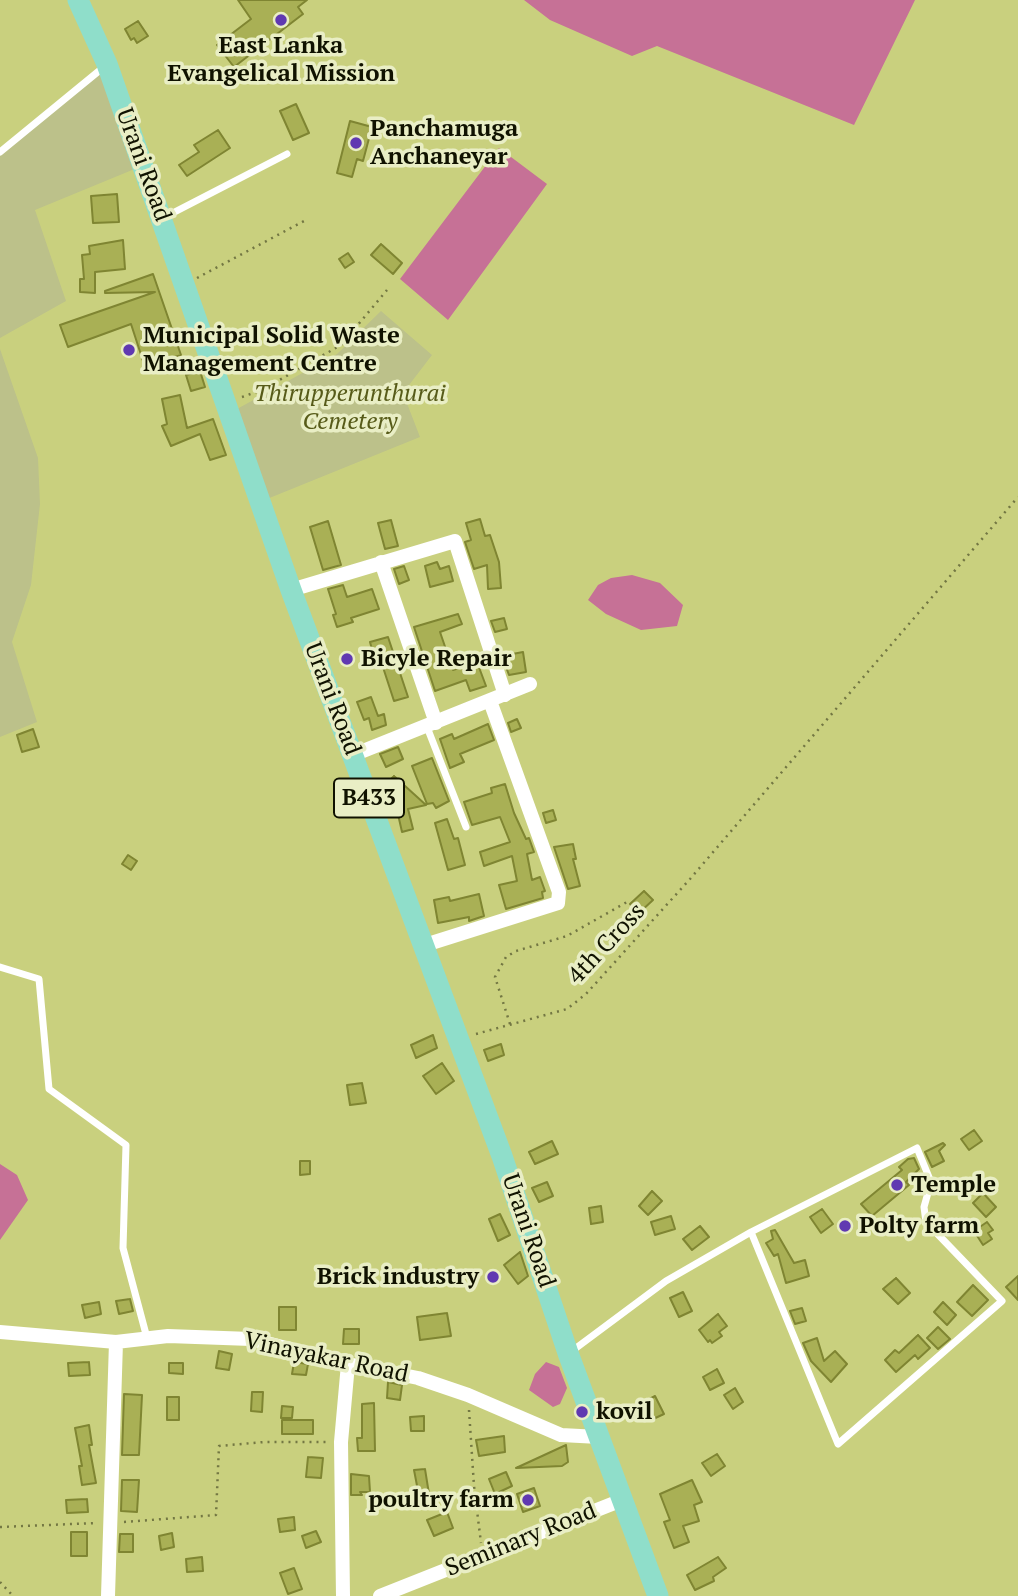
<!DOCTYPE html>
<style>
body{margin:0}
canvas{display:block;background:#c9d07e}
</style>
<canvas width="1018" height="1596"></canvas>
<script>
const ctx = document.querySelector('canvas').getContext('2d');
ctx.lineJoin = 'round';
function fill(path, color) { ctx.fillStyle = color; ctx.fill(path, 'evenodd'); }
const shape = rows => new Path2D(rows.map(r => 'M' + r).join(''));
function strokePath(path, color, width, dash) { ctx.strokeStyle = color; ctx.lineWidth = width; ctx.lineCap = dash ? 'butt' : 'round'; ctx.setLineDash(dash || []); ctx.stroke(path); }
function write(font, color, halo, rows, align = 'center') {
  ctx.font = font + ' "PT Serif",serif'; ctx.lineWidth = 7; ctx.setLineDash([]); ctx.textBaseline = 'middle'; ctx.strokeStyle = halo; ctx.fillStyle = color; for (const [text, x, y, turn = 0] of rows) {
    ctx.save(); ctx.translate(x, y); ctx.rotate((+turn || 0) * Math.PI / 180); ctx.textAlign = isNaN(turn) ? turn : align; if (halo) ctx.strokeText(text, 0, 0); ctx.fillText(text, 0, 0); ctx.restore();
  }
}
fill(shape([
 [99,71,137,168,35,210,66,301,0,338,0,152],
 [381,311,432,355,403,393,420,437,267,499,237,409,337,354],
 [0,349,38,458,40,504,31,585,12,642,37,722,0,737]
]), '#bcc18a');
fill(shape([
 [524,0,915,0,854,125,657,46,632,56,550,20],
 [499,148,547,184,448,320,400,279],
 [632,575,660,583,683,605,677,626,641,630,606,614,588,600,598,585,611,578],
 [0,1164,17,1175,28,1200,0,1240],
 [546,1362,559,1367,567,1388,560,1404,553,1407,529,1390,535,1374]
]), '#c67196');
const building = shape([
 [238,0,307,0,298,7,303,14,234,67,217,45,251,19,238,0],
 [138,21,148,36,137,43,134,38,131,40,125,29,138,21],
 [296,104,309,133,293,140,280,111,296,104],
 [350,121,372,127,363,161,357,159,352,177,337,173,350,121],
 [218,130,230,148,187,176,179,165,199,152,194,145,218,130],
 [117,194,119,222,93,223,91,196,117,194],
 [123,240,125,269,95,272,95,293,80,292,80,279,84,279,82,255,90,254,89,246,123,240],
 [381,244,402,263,393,274,371,255,381,244],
 [348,253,354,262,345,268,339,259,348,253],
 [153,274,181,355,145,367,131,324,68,347,60,325,155,292,105,293,105,291,153,274],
 [200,371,205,387,191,391,186,375,200,371],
 [180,395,187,428,213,419,226,455,210,460,200,434,171,446,162,426,167,424,162,399,180,395],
 [480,519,485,536,490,535,499,562,501,588,488,589,487,565,474,569,465,542,471,540,466,523,480,519],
 [391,520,398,546,385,549,378,523,391,520],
 [328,521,341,565,323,570,310,527,328,521],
 [437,562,440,569,449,566,453,581,430,587,425,566,437,562],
 [404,566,409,580,399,584,394,569,404,566],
 [343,585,347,597,372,589,379,609,351,618,353,622,337,627,333,615,336,614,328,589,343,585],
 [458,614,462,624,440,632,453,670,477,662,486,686,470,691,466,680,435,691,414,627,458,614],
 [504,618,507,629,495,632,491,621,504,618],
 [388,637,408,697,394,701,379,655,374,657,370,642,388,637],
 [523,652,526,672,509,675,502,656,523,652],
 [371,697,378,716,384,714,386,725,372,730,369,718,364,720,357,702,371,697],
 [517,719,521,728,511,732,508,723,517,719],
 [488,724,494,740,460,754,464,762,450,768,440,739,452,734,454,739,488,724],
 [33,729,39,747,22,752,17,735,33,729],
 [398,747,403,759,386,767,380,754,398,747],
 [432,758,449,801,436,808,433,803,427,804,412,766,432,758],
 [394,776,426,805,408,809,413,829,402,832,393,792,385,785,394,776],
 [505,784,514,813,526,839,529,838,534,852,527,854,532,880,540,877,545,891,542,892,543,898,506,909,499,885,517,881,512,856,484,866,480,852,510,842,500,817,472,825,464,802,492,793,491,788,505,784],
 [553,810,556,820,546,823,543,813,553,810],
 [447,819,454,839,458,838,465,865,448,870,435,823,447,819],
 [573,844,576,859,573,859,580,886,568,889,554,847,573,844],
 [128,855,137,861,131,870,122,864,128,855],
 [644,891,653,900,639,913,630,904,644,891],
 [479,894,484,916,469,921,469,917,438,923,434,900,449,897,450,901,479,894],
 [433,1035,437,1048,416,1058,411,1045,433,1035],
 [501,1044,504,1055,488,1061,484,1050,501,1044],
 [442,1063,454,1081,436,1094,423,1076,442,1063],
 [362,1083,366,1103,350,1105,347,1085,362,1083],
 [974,1130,982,1141,969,1150,961,1139,974,1130],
 [552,1141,558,1154,535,1164,529,1152,552,1141],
 [943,1143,945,1145,939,1151,944,1161,932,1167,925,1152,943,1143],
 [914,1158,919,1169,906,1182,909,1185,872,1216,861,1204,902,1170,899,1167,908,1159,914,1158],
 [300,1161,310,1161,310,1174,300,1175,300,1161],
 [547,1182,553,1196,539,1202,532,1188,547,1182],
 [652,1191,662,1201,648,1215,639,1206,652,1191],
 [983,1193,996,1207,986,1217,973,1203,983,1193],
 [601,1206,603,1222,591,1224,589,1208,601,1206],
 [822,1209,833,1224,821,1233,810,1217,822,1209],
 [500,1214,510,1235,498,1241,489,1219,500,1214],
 [671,1216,675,1229,655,1235,651,1222,671,1216],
 [987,1222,993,1230,988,1233,992,1239,983,1245,974,1231,987,1222],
 [700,1226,709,1237,692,1250,683,1239,700,1226],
 [775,1230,794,1263,805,1260,809,1276,786,1283,778,1254,774,1256,766,1243,773,1239,771,1231,775,1230],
 [520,1252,528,1276,518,1284,504,1265,520,1252],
 [1018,1276,1018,1300,1006,1287,1018,1276],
 [896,1278,910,1293,898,1304,883,1289,896,1278],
 [973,1285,988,1300,972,1316,957,1302,973,1285],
 [683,1292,692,1311,679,1317,670,1298,683,1292],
 [130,1299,133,1311,119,1314,116,1301,130,1299],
 [99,1302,101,1314,85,1318,82,1305,99,1302],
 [943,1302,956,1315,947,1325,934,1312,943,1302],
 [279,1307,296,1307,296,1330,279,1330,279,1307],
 [802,1308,806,1321,795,1324,790,1311,802,1308],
 [447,1313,451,1336,420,1340,417,1317,447,1313],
 [718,1314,727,1326,719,1332,722,1336,712,1343,710,1340,708,1342,699,1330,718,1314],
 [938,1327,950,1339,938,1349,927,1338,938,1327],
 [344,1329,359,1329,359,1344,343,1344,344,1329],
 [918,1335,930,1348,918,1359,915,1355,896,1372,885,1360,895,1350,899,1353,918,1335],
 [817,1338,824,1361,835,1351,847,1364,831,1382,811,1361,803,1343,817,1338],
 [219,1351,232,1354,229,1370,216,1368,219,1351],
 [89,1362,90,1375,69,1376,68,1363,89,1362],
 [294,1362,308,1364,306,1375,292,1374,294,1362],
 [169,1363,183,1363,183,1374,169,1373,169,1363],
 [717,1369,724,1383,710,1390,703,1377,717,1369],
 [388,1382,402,1385,400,1400,387,1398,388,1382],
 [735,1388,743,1402,733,1409,724,1395,735,1388],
 [252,1392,263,1392,262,1412,251,1411,252,1392],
 [124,1394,142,1395,139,1455,122,1455,124,1394],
 [655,1396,664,1414,651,1420,642,1403,655,1396],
 [167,1397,179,1397,179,1420,167,1420,167,1397],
 [374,1403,375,1451,358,1451,357,1438,362,1438,362,1404,374,1403],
 [282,1406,293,1407,292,1418,281,1418,282,1406],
 [424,1416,424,1431,411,1431,410,1417,424,1416],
 [282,1420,313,1420,313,1434,282,1434,282,1420],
 [89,1425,92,1445,89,1445,96,1483,82,1485,79,1466,82,1466,75,1428,89,1425],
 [504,1436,505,1452,479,1456,476,1440,504,1436],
 [566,1445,568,1462,562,1466,516,1468,566,1445],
 [717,1454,725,1466,711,1476,702,1463,717,1454],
 [308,1457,323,1458,321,1478,306,1477,308,1457],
 [425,1469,429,1494,419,1496,414,1470,425,1469],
 [506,1472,512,1486,495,1494,489,1479,506,1472],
 [351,1474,369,1476,370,1492,360,1492,362,1495,351,1495,351,1474],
 [122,1480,139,1480,137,1512,121,1511,122,1480],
 [692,1480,702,1502,694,1505,699,1521,683,1526,689,1542,674,1548,664,1522,670,1520,660,1494,692,1480],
 [534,1488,540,1506,523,1512,517,1494,534,1488],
 [87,1499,88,1512,67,1513,66,1500,87,1499],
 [447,1512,453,1528,434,1536,427,1520,447,1512],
 [294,1517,295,1530,280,1532,278,1519,294,1517],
 [316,1531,321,1542,306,1548,302,1536,316,1531],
 [71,1532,87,1532,87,1556,71,1556,71,1532],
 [172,1533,174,1547,161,1550,159,1536,172,1533],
 [120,1534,133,1534,133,1552,119,1552,120,1534],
 [202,1557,203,1571,187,1572,186,1559,202,1557],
 [718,1557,726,1568,713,1577,714,1581,695,1590,687,1575,718,1557],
 [294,1568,302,1589,288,1594,280,1573,294,1568]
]);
fill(building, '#a9b055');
strokePath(building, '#7f8532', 2);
strokePath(shape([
 [197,278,304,221],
 [242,397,262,390,341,345,387,290],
 [510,1024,495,977,506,957,516,951,567,936,627,902],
 [476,1034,567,1009,586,994,690,879,1018,497],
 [469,1410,474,1486,481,1543],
 [124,1522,216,1515,219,1446,264,1442,327,1442],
 [0,1527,96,1523],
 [0,1582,13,1596]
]), '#737743', 2.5, [2, 5]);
strokePath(shape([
 [0,152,105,66],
 [163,218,287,154],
 [427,727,466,827],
 [0,967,39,979,49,1089,126,1145,123,1248,147,1338],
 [572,1351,666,1281,751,1232,917,1148,931,1182,924,1207,926,1222,1002,1301,838,1444,751,1232]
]), '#fff', 7);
strokePath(shape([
 [381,562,436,723],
 [291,590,455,541,505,695],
 [353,755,530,684],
 [425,945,558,903,559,892,490,701],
 [0,1332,116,1342,168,1336,251,1339,348,1364,418,1378,468,1395,561,1435,599,1437],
 [108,1596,116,1342],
 [343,1596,341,1442,348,1364],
 [380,1596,622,1500]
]), '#fff', 14);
strokePath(shape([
 [78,0,107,64,291,590,502,1156,568,1353,658,1596]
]), '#8fdeca', 21);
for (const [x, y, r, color] of [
 [281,20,7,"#6039b1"],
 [356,143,7,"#6039b1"],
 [129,350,7,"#6039b1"],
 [347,659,7,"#6039b1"],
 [897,1185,7,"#6039b1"],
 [845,1226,7,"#6039b1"],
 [493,1277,7,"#6039b1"],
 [582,1412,7,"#6039b1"],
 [528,1500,7,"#6039b1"]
]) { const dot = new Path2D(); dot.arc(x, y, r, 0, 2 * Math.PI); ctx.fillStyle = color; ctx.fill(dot); strokePath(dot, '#e9eec5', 2.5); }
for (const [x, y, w] of [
 [369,798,70]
]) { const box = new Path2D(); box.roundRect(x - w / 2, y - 19.5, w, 39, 5); ctx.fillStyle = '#e9eec5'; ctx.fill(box); strokePath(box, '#101200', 2); }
write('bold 23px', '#101200', null, [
 ["B433",369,798]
]);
write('bold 24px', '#101200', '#e9eec5', [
 ["East Lanka",281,46,"center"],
 ["Evangelical Mission",281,74,"center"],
 ["Panchamuga",370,129],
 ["Anchaneyar",370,157],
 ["Municipal Solid Waste",143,336],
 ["Management Centre",143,364],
 ["Bicyle Repair",361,659],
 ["Temple",911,1185],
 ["Polty farm",859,1226],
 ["Brick industry",479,1277,"right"],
 ["kovil",596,1412],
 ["poultry farm",514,1500,"right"]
], 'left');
write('24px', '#101200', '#e9eec5', [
 ["Urani Road",143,165,70],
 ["Urani Road",332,699,69],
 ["4th Cross",607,944,-47],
 ["Urani Road",528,1231,71],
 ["Vinayakar Road",326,1358,12],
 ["Seminary Road",521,1540,-22]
]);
write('italic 24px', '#575b19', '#e9eec5', [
 ["Thirupperunthurai",350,394],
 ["Cemetery",350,422]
]);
</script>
